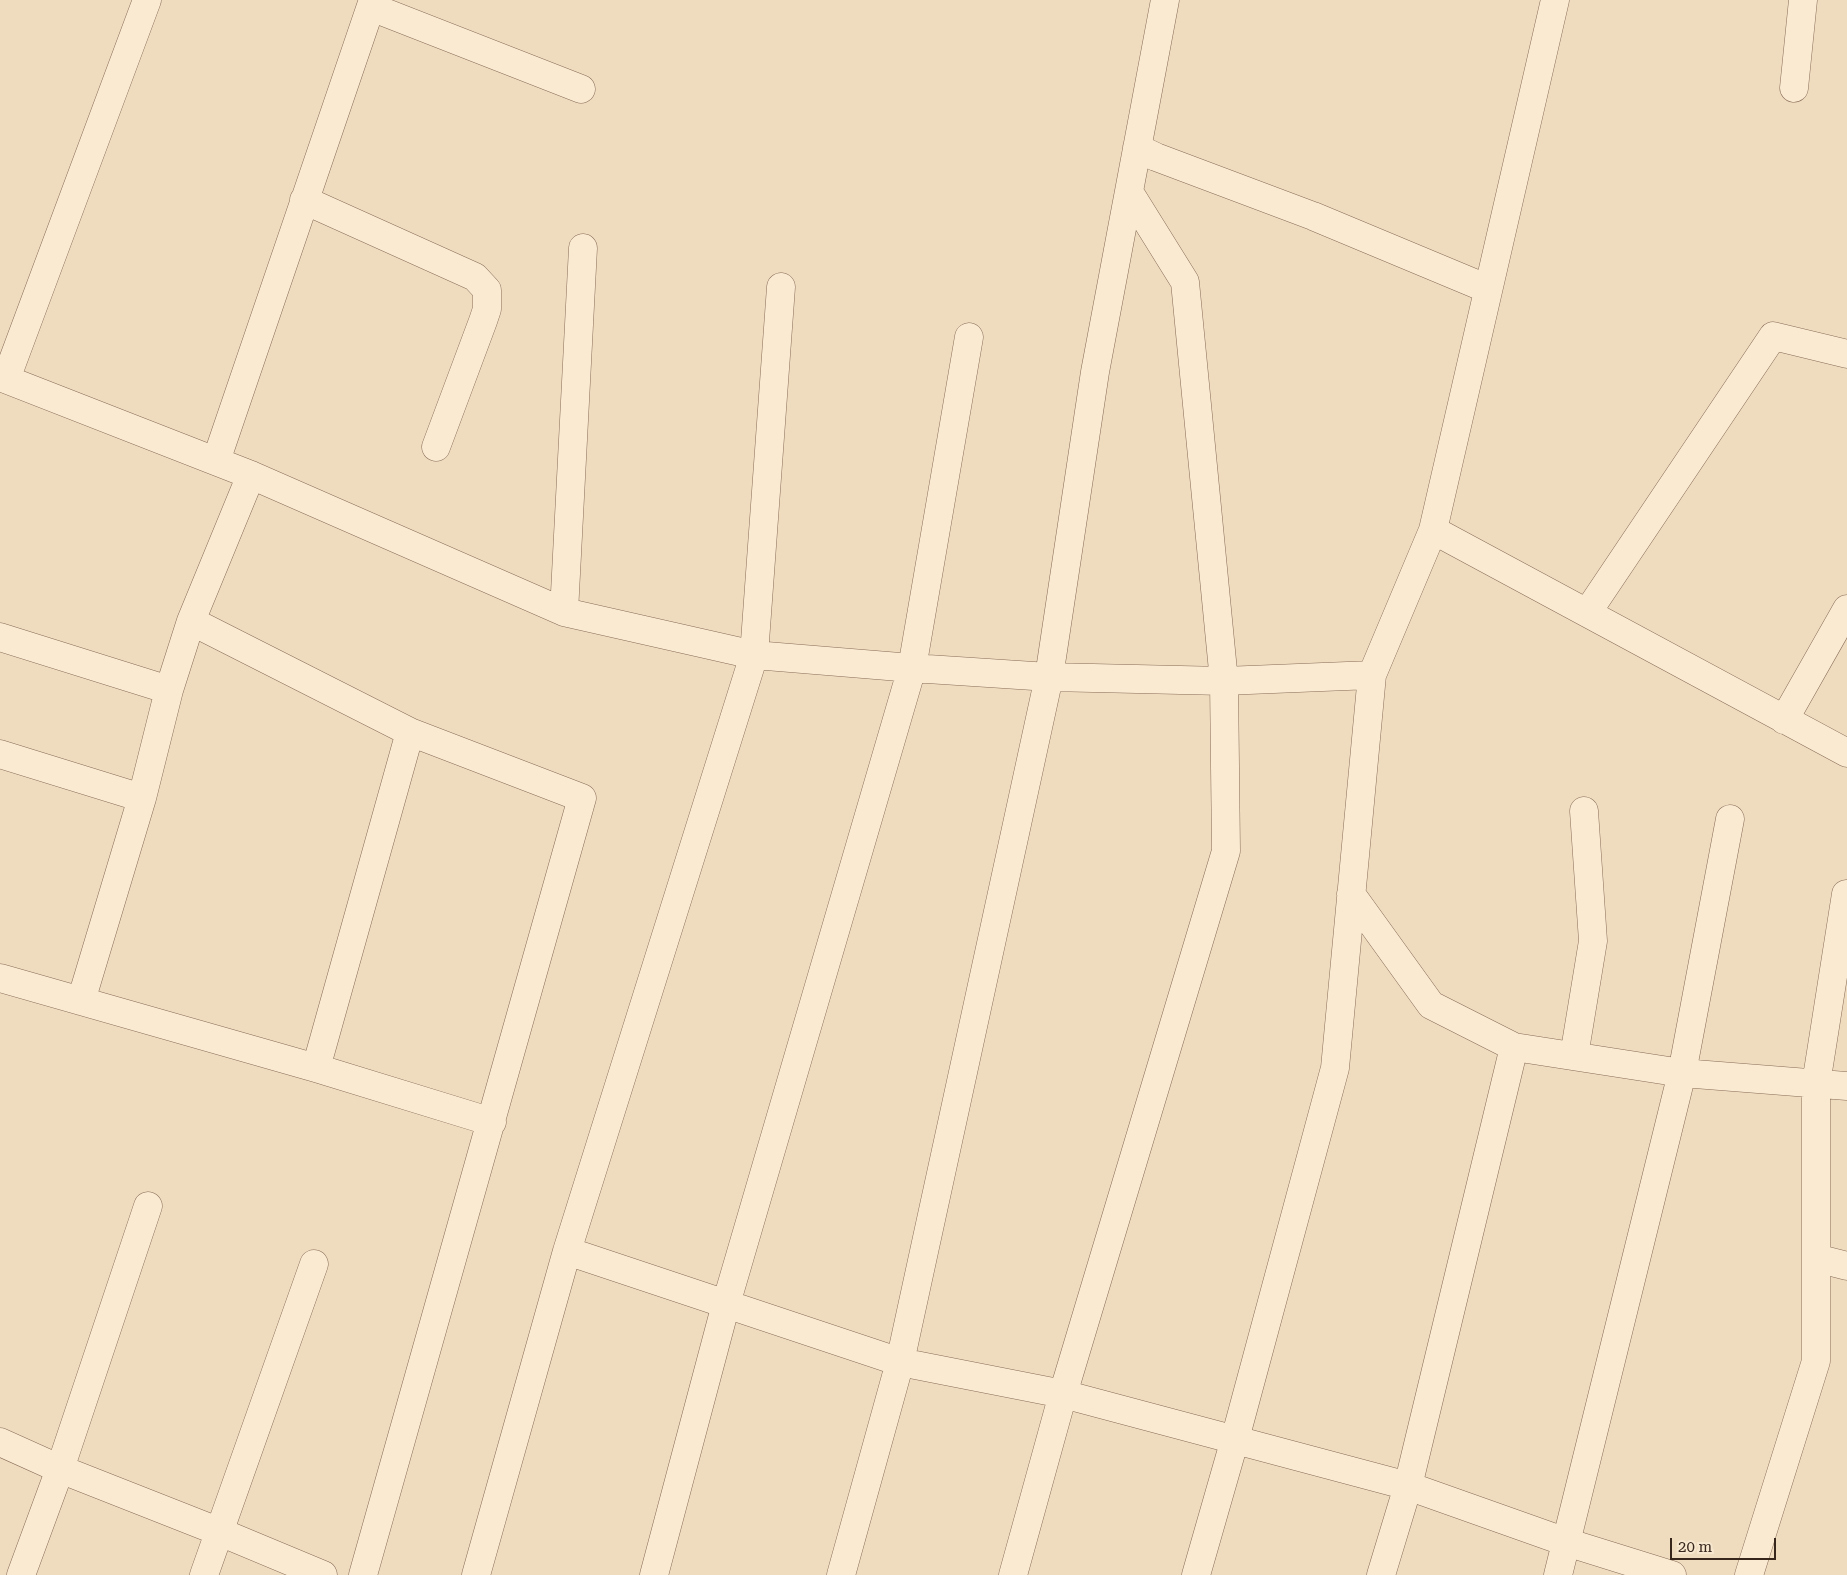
<!DOCTYPE html>
<style>
body{margin:0}
#map{position:relative;width:1847px;height:1575px;overflow:hidden;background:#efdcbf;font-family:"Roboto Serif",serif}
canvas{display:block}
.scale{position:absolute;left:1670px;top:1538px;width:106px;height:22px;box-sizing:border-box;border:2px solid #37261c;border-top:0;padding-left:6px;font-size:15px;line-height:18px;white-space:nowrap;color:#37261c;-webkit-text-stroke:4px #f6e7ce;paint-order:stroke}
</style>
<div id="map">
<canvas width="1847" height="1575"></canvas>
<div class="scale">20 m</div>
</div>
<script>
const ctx = document.querySelector('canvas').getContext('2d');
ctx.lineJoin = 'round';
const shape = rows => new Path2D(rows.map(r => 'M' + r).join(''));
function strokePath(path, color, width, dash) { ctx.strokeStyle = color; ctx.lineWidth = width; ctx.lineCap = dash ? 'butt' : 'round'; ctx.setLineDash(dash || []); ctx.stroke(path); }
const minor = shape([
 [371,7,581,89],
 [1794,88,1803,0],
 [1137,148,1156,157,1313,216,1488,289],
 [304,200,475,277,487,290,487,309,483,321,436,447],
 [0,377,251,475,564,612,583,248],
 [6,379,147,0],
 [216,461,373,0],
 [1433,530,1847,753],
 [564,612,754,655,912,668,1049,677,1224,681,1372,675],
 [1587,613,1773,336,1847,354],
 [191,621,410,732,582,798,363,1575],
 [0,637,169,690],
 [1784,720,1847,609],
 [0,754,142,798],
 [1351,894,1431,1005,1514,1047,1682,1073,1847,1086],
 [0,978,316,1068,492,1122],
 [81,1001,142,798,169,690,191,621,251,475],
 [1574,1056,1593,941,1584,811],
 [316,1068,410,732],
 [567,1251,900,1362,1063,1394,1408,1486,1566,1542,1672,1575],
 [1816,1258,1847,1266],
 [0,1442,60,1469,220,1532,323,1575],
 [21,1575,60,1469,148,1206],
 [204,1575,314,1264],
 [476,1575,567,1251,754,655,781,287],
 [654,1575,726,1304,912,668,969,337],
 [841,1575,900,1362,1049,677,1095,372,1165,0],
 [1013,1575,1063,1394,1226,851,1224,681,1185,282,1129,192],
 [1196,1575,1235,1439,1335,1068,1372,675,1433,530,1555,0],
 [1381,1575,1408,1486,1514,1047],
 [1558,1575,1682,1073,1730,819],
 [1749,1575,1816,1361,1816,1084,1846,894]
]);
strokePath(minor, '#886c57', 29);
strokePath(minor, '#faead2', 28);
</script>
